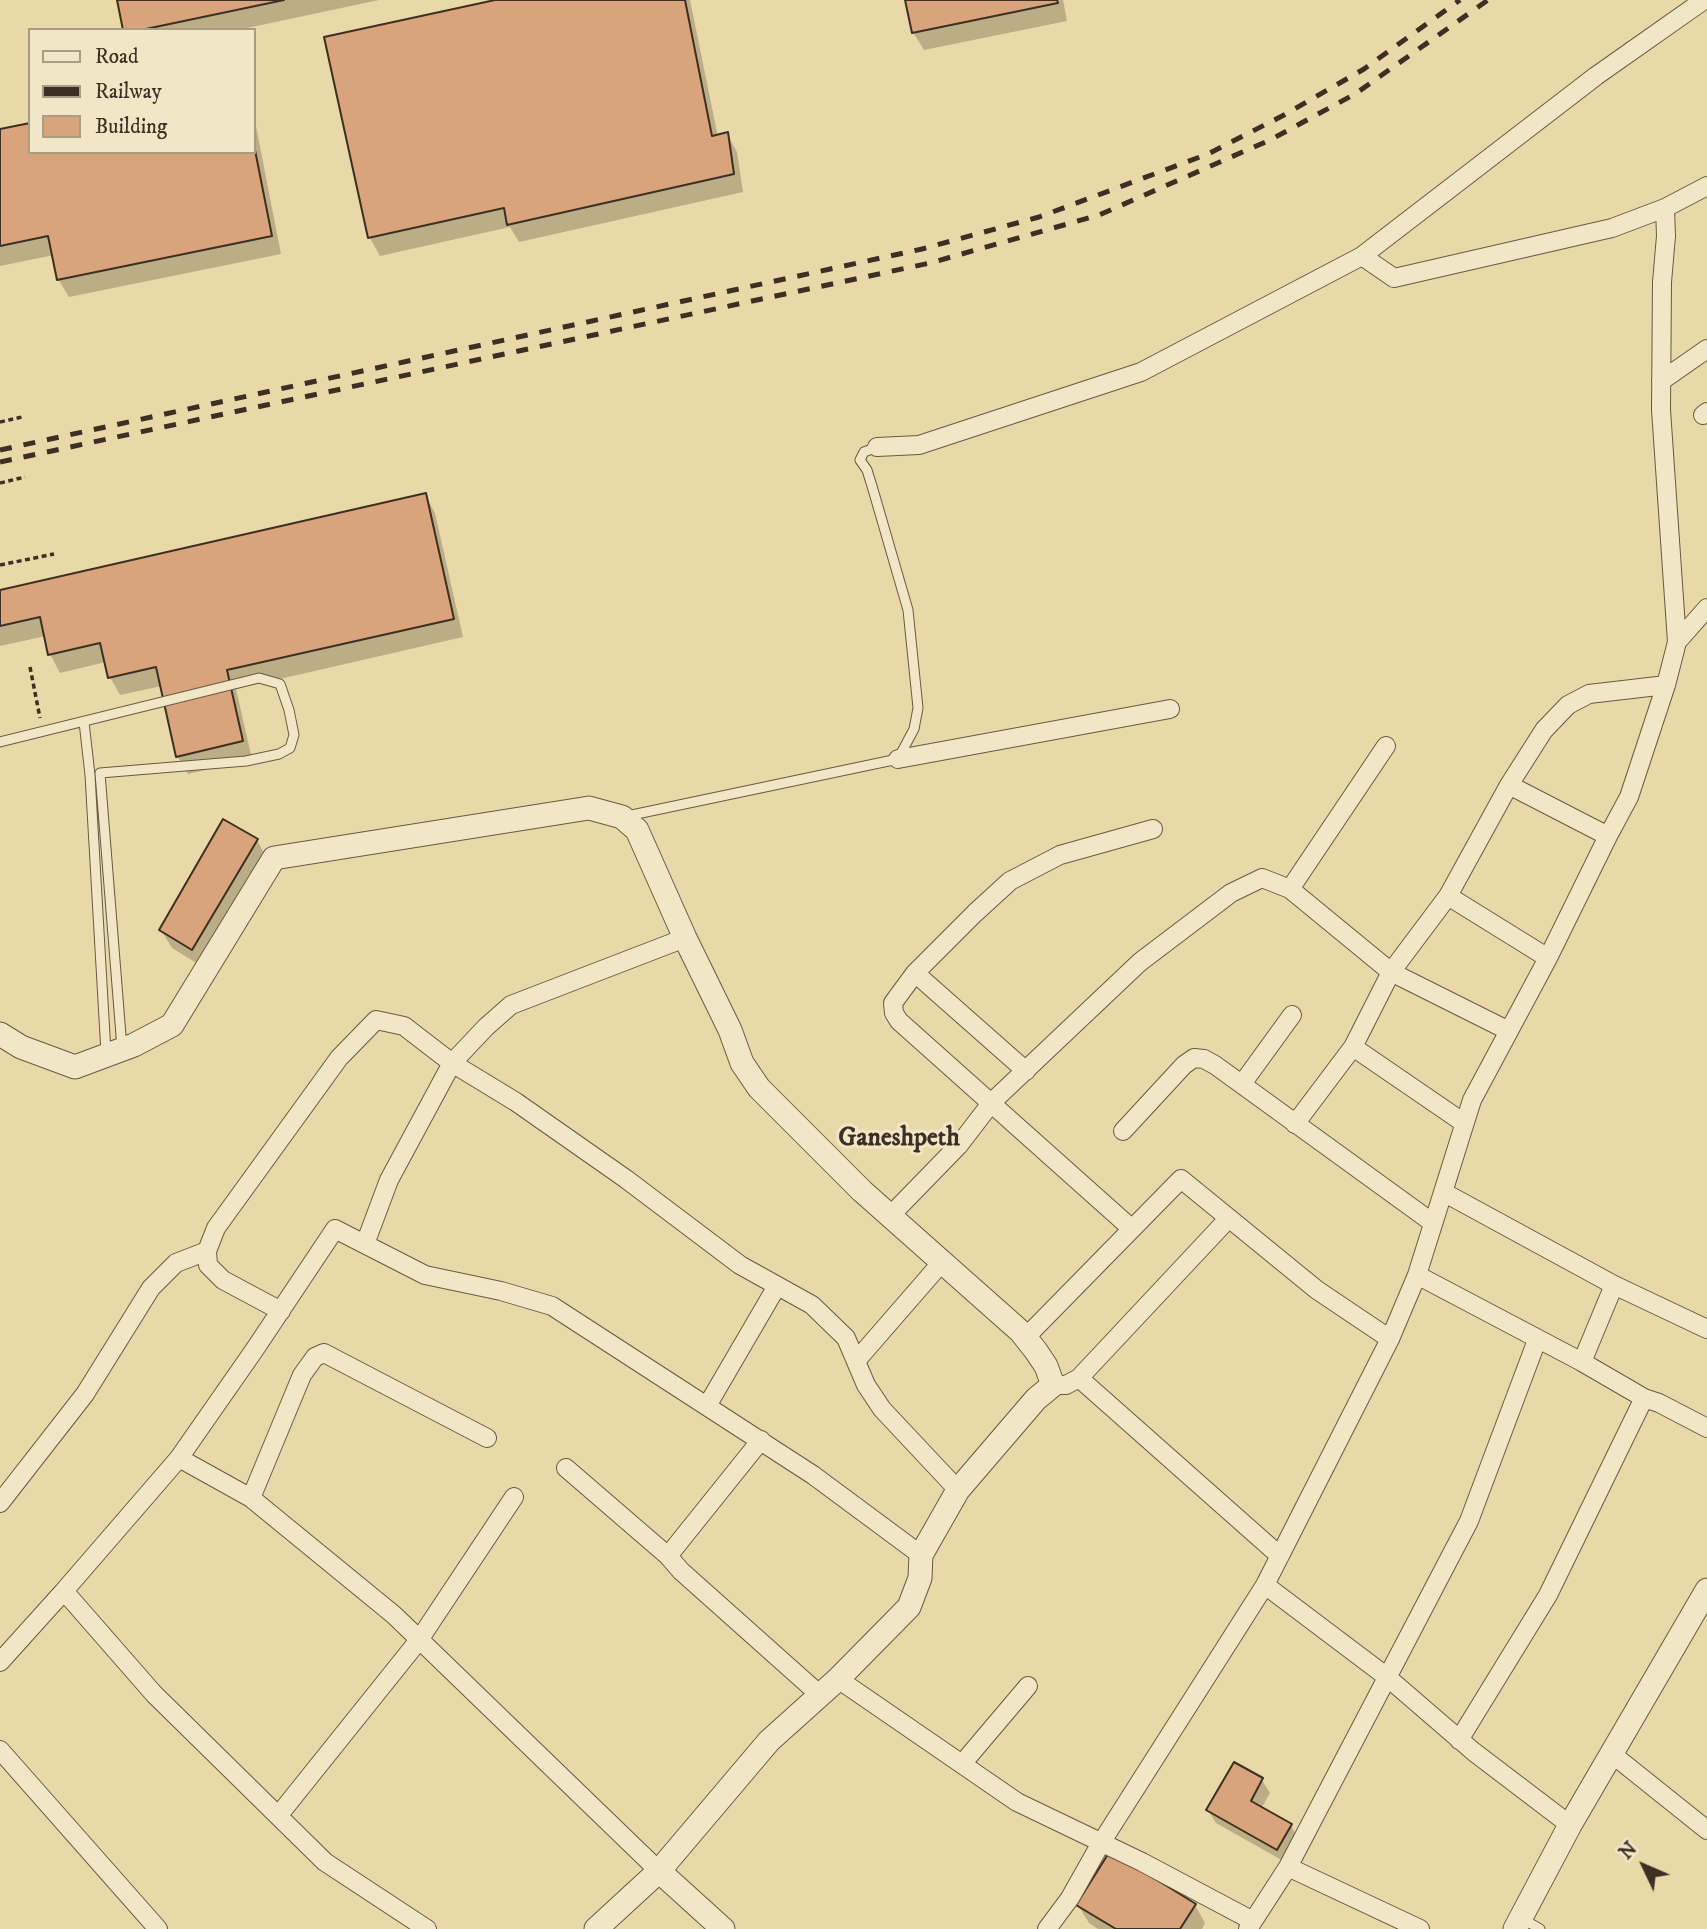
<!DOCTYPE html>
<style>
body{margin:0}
#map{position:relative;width:1707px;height:1929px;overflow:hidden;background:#ead9a8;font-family:"IM FELL DW Pica",serif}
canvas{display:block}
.legend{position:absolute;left:28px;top:28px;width:228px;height:126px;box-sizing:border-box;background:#f1e6c6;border:2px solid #a99d85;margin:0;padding:9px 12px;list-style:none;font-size:21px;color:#3c2f23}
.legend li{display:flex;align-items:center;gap:14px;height:35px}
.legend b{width:35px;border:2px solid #a99d85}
.north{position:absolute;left:1609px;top:1831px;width:70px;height:70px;-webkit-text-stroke:5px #f1e6c6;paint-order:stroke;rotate:314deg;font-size:19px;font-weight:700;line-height:28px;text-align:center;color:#3c2f23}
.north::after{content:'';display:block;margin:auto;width:24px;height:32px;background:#3c2f23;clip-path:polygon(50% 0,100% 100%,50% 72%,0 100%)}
</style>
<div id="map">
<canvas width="1707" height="1929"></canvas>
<ul class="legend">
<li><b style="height:9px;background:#f1e6c6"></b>Road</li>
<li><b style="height:9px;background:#3c2f23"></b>Railway</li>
<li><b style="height:19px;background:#d9a37b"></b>Building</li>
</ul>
<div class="north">N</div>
</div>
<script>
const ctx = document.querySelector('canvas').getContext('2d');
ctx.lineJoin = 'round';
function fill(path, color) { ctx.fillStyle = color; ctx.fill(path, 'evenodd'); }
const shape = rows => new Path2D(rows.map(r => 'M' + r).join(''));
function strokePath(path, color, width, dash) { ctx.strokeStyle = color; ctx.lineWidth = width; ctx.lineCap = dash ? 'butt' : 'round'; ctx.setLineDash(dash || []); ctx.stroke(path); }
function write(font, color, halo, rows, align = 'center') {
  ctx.font = font + ' "IM FELL DW Pica",serif'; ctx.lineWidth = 6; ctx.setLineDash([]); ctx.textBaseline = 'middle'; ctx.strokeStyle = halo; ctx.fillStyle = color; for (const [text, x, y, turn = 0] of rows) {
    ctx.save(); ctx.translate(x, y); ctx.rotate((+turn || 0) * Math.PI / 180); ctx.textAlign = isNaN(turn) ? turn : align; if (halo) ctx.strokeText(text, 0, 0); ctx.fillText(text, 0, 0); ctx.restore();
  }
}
fill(shape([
 [119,0,379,0,238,30,125,30],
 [504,0,690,0,718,137,727,134,737,152,743,192,519,242,510,227,380,256,370,238],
 [907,0,1063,0,1067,21,924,50,913,32],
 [254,116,281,254,69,297,58,279,54,255,0,266,0,131,30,152,254,152],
 [425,495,435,513,463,637,236,689,252,759,188,774,177,756,162,686,120,695,110,677,106,662,60,673,50,654,46,636,0,646,0,592],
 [257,840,267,859,203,967,172,948,161,930],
 [1235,1764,1262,1780,1270,1793,1261,1809,1291,1825,1298,1839,1285,1862,1216,1823,1208,1810],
 [1078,1905,1195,1905,1205,1923,1202,1929,1098,1929,1089,1923]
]), '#0003');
const building = shape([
 [117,0,284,0,141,30,123,30,117,0],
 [495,0,685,0,712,136,728,132,734,174,507,225,504,208,368,238,324,37,495,0],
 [905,0,1057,0,1058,3,912,33,905,0],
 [30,123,30,152,254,152,254,145,272,236,57,280,48,236,0,246,0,129,30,123],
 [426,493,454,619,227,670,243,741,176,757,156,667,108,678,100,643,48,655,40,617,0,626,0,590,426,493],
 [223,819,258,839,192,950,159,930,223,819],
 [1234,1762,1263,1778,1251,1801,1292,1824,1277,1850,1206,1810,1234,1762],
 [1110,1851,1196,1904,1180,1929,1116,1929,1076,1905,1110,1851]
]);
fill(building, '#d9a37b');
strokePath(building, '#3c2f23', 2);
const service = shape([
 [84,722,90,775,106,1053],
 [0,742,259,678,280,684,289,710,294,735,290,748,279,754,246,761,100,773,122,1048],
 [627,816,898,759,914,729,918,708,908,610,872,486,867,470,860,460,864,452,877,447],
 [1521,1918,1540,1929]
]);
const minor = shape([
 [1665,208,1666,236,1662,282,1661,410,1677,642],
 [1362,256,1394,278,1612,228,1665,208,1707,186],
 [1661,381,1707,349],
 [1703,415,1707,412],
 [877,447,919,445,1141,372,1362,256,1596,76,1704,0],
 [898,759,1170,709],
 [1509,785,1544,730,1568,705,1589,694,1666,685],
 [1290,889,1386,746],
 [1448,896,1548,958],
 [915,973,1026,1071],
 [1353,1047,1464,1123],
 [1242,1084,1292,1015],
 [1295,1124,1353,1047,1391,972,1448,896,1509,785,1608,836],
 [1123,1131,1184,1065,1194,1058,1204,1059,1215,1065,1433,1223],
 [1443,1192,1614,1285,1707,1329],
 [890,1216,959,1145,992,1102,1140,962,1231,893,1262,878,1290,889,1391,972,1509,1031],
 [1132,1229,899,1021,894,1013,893,1003,915,973,975,913,1010,881,1060,855,1153,829],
 [365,1244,389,1180,452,1063,486,1027,511,1005,685,938],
 [1417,1275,1582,1362,1644,1398,1659,1403,1707,1428],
 [281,1311,223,1280,208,1265,207,1251,216,1228,339,1058,376,1020,404,1026,452,1063,516,1102,626,1179,740,1265,812,1305,846,1338,866,1385,882,1409,958,1490],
 [1026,1337,1181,1179,1317,1290,1390,1339],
 [856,1361,942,1262],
 [1582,1362,1614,1285],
 [1079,1378,1280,1556],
 [1053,1385,1066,1385,1079,1378,1229,1218],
 [707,1406,777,1286],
 [179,1458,251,1498,394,1615,659,1871],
 [566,1468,668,1556,681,1571,820,1695],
 [251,1498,302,1375,315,1357,324,1353,487,1438],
 [0,1503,85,1394,151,1288,176,1263,207,1251],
 [668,1556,761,1440],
 [1265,1585,1387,1677,1474,1752,1570,1825],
 [0,1662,64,1591],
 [838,1679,1017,1802,1142,1862,1253,1921],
 [1459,1740,1548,1595,1644,1398],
 [0,1750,158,1929],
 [1612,1754,1707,1830],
 [962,1764,1028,1686],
 [278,1816,419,1640,514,1497],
 [1288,1867,1420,1929],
 [427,1929,325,1862,154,1694,64,1591,179,1458,255,1349,335,1229,425,1275,501,1291,552,1306,813,1475,921,1555],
 [1047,1929,1070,1898,1101,1843,1265,1585,1390,1339,1417,1275,1472,1100,1548,958,1608,836,1629,797,1666,685,1677,642,1707,608],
 [1248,1929,1288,1867,1469,1521,1537,1340]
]);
const tertiary = shape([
 [0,1034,21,1047,75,1067,134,1045,172,1025,274,858,589,808,622,817,637,830,685,938,730,1030,742,1063,759,1088,862,1191,1021,1332,1036,1351,1046,1366,1053,1385,1036,1399,958,1490,921,1555,920,1578,909,1607,838,1679,769,1741,659,1871,596,1929],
 [659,1871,723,1929],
 [1515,1929,1570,1825,1707,1590]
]);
strokePath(service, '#685a44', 11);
strokePath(minor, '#685a44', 20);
strokePath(tertiary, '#685a44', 25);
strokePath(shape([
 [0,422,22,417],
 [0,483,25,477],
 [0,565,54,554],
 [30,667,40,718]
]), '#3c2f23', 3.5, [5, 3.5]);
strokePath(service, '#f1e6c6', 9);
strokePath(minor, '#f1e6c6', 18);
strokePath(tertiary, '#f1e6c6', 23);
strokePath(shape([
 [0,450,922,249,1039,217,1208,154,1284,115,1364,69,1460,0],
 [0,462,930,263,1099,215,1270,140,1355,94,1488,0]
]), '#3c2f23', 5, [12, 12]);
write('bold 26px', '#3c2f23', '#f1e6c6', [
 ["Ganeshpeth",899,1140]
]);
</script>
